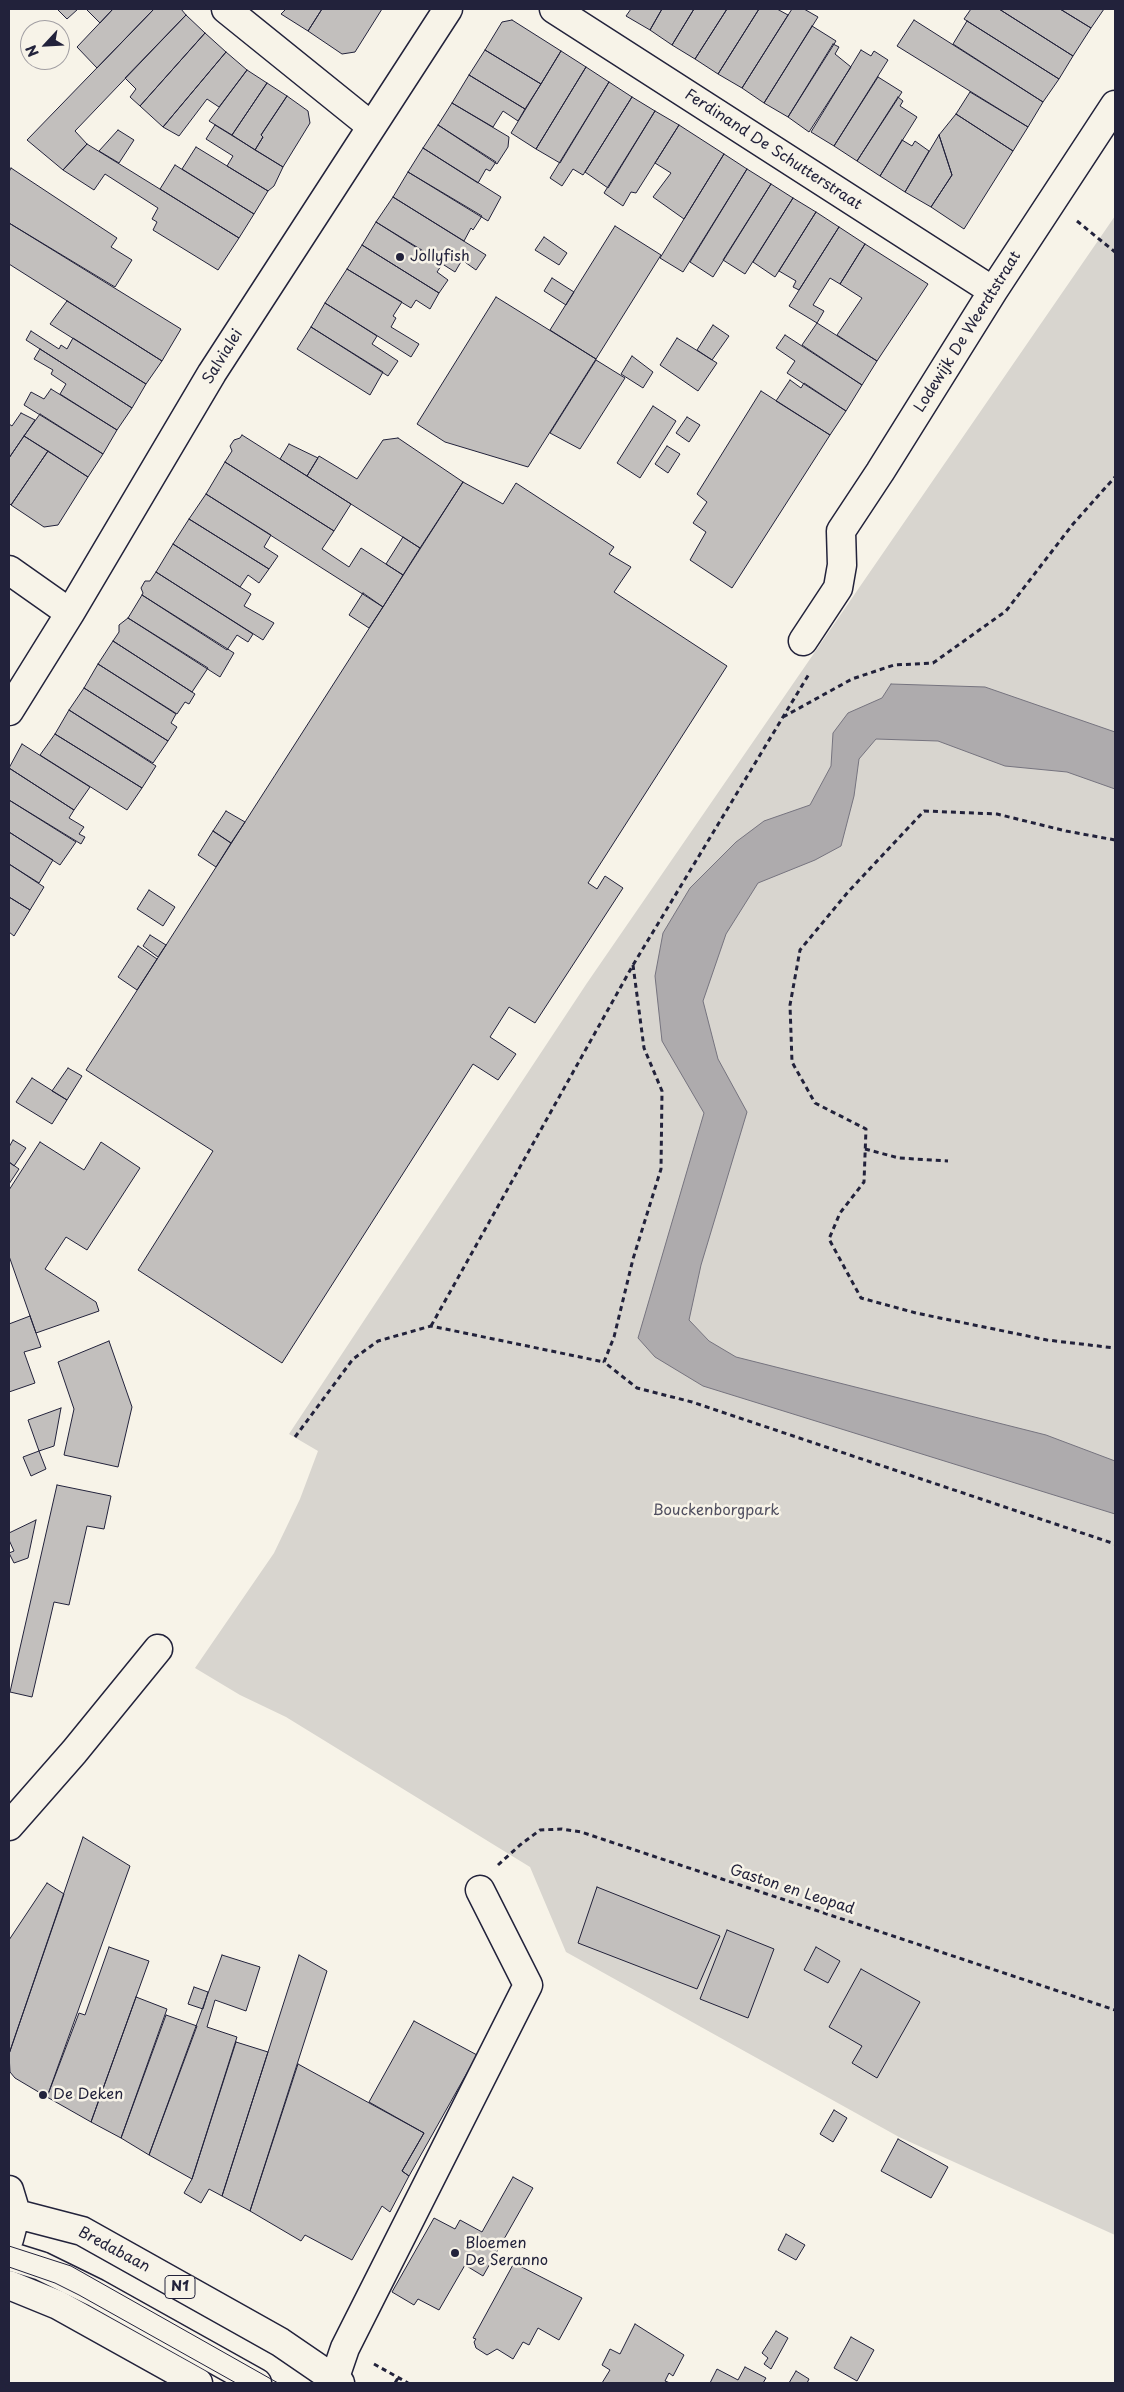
<!DOCTYPE html>
<style>
body{margin:0}
#map{position:relative;width:1124px;height:2392px;overflow:hidden;background:#f7f3e8;font-family:"Playpen Sans",sans-serif}
canvas{display:block}
.frame{position:absolute;inset:0;border:10px solid #22223b;pointer-events:none}
.north{position:absolute;left:20px;top:20px;width:50px;height:50px;box-sizing:border-box;background:#f7f3e8;border:1px solid #a29fa3;border-radius:50%;rotate:245deg;font-size:14px;font-weight:700;line-height:20px;text-align:center;color:#22223b}
.north::after{content:'';display:block;margin:auto;width:18px;height:22px;background:#22223b;clip-path:polygon(50% 0,100% 100%,50% 72%,0 100%)}
</style>
<div id="map">
<canvas width="1124" height="2392"></canvas>
<div class="frame"></div>
<div class="north">N</div>
</div>
<script>
const ctx = document.querySelector('canvas').getContext('2d');
ctx.lineJoin = 'round';
function fill(path, color) { ctx.fillStyle = color; ctx.fill(path, 'evenodd'); }
const shape = rows => new Path2D(rows.map(r => 'M' + r).join(''));
function strokePath(path, color, width, dash) { ctx.strokeStyle = color; ctx.lineWidth = width; ctx.lineCap = dash ? 'butt' : 'round'; ctx.setLineDash(dash || []); ctx.stroke(path); }
function write(font, color, halo, rows, align = 'center') {
  ctx.font = font + ' "Playpen Sans",sans-serif'; ctx.lineWidth = 5; ctx.setLineDash([]); ctx.textBaseline = 'middle'; ctx.strokeStyle = halo; ctx.fillStyle = color; for (const [text, x, y, turn = 0] of rows) {
    ctx.save(); ctx.translate(x, y); ctx.rotate((+turn || 0) * Math.PI / 180); ctx.textAlign = isNaN(turn) ? turn : align; if (halo) ctx.strokeText(text, 0, 0); ctx.fillText(text, 0, 0); ctx.restore();
  }
}
fill(shape([
 [1115,216,1115,2235,899,2137,566,1952,530,1867,286,1717,240,1695,195,1668,274,1553,300,1499,318,1451,289,1434,587,983]
]), '#d8d5cf');
const water = shape([
 [891,684,985,687,1115,732,1115,789,1067,772,1005,766,938,741,876,739,859,759,854,796,841,846,815,860,758,883,726,934,703,1001,718,1059,747,1112,701,1265,689,1320,709,1341,736,1357,1046,1435,1115,1461,1115,1514,703,1386,655,1357,638,1338,704,1113,662,1041,655,976,663,933,690,888,736,842,764,821,810,805,831,766,833,733,848,713,882,698,891,684]
]);
fill(water, '#aeabad');
strokePath(water, '#76747f', 1);
const building = shape([
 [57,9,78,9,67,19,57,9],
 [86,9,113,9,100,23,86,9],
 [113,9,154,9,97,68,77,47,113,9],
 [154,9,181,9,186,15,75,131,87,144,63,170,27,140,154,9],
 [286,9,322,9,308,31,281,14,286,9],
 [322,9,382,9,355,52,342,54,308,31,322,9],
 [631,9,662,9,650,30,626,16,631,9],
 [662,9,694,9,672,45,650,30,662,9],
 [694,9,727,9,695,59,672,45,694,9],
 [727,9,759,9,718,74,695,59,727,9],
 [759,9,777,9,788,15,742,88,718,74,759,9],
 [792,9,804,9,818,17,764,103,742,88,792,9],
 [971,9,999,9,1073,56,1059,79,964,19,971,9],
 [999,9,1060,9,1091,28,1073,56,999,9],
 [1060,9,1104,9,1091,28,1060,9],
 [186,15,205,33,140,106,130,97,136,89,125,78,186,15],
 [512,20,561,51,541,84,485,50,502,22,512,20],
 [914,20,1043,102,1028,127,897,46,914,20],
 [967,21,1059,79,1043,102,953,44,967,21],
 [812,26,836,41,788,117,764,103,812,26],
 [205,33,226,52,163,127,140,106,205,33],
 [833,44,839,47,835,54,851,67,809,132,788,117,833,44],
 [485,50,541,84,525,109,469,75,485,50],
 [861,50,871,56,874,51,888,60,834,146,811,132,861,50],
 [561,51,586,67,536,149,511,133,561,51],
 [226,52,247,70,219,107,207,99,179,136,163,127,226,52],
 [586,67,609,82,560,163,536,149,586,67],
 [247,70,267,83,232,135,209,121,247,70],
 [469,75,525,109,518,121,503,111,493,127,452,103,469,75],
 [878,77,902,92,857,161,834,146,878,77],
 [609,82,632,97,585,172,583,175,573,169,562,186,550,178,609,82],
 [267,83,287,96,261,135,263,137,255,150,232,135,267,83],
 [970,92,1028,127,1013,151,956,114,970,92],
 [287,96,308,111,310,123,283,167,255,150,263,137,261,135,287,96],
 [632,97,655,111,608,188,585,172,632,97],
 [898,97,903,101,900,106,917,117,880,176,857,161,898,97],
 [452,103,509,137,508,147,497,164,438,125,452,103],
 [655,111,679,125,636,193,631,192,623,206,604,193,655,111],
 [956,114,1013,151,964,229,931,207,952,175,939,135,956,114],
 [215,125,283,167,274,186,268,191,227,166,233,156,206,139,215,125],
 [438,125,496,162,490,171,486,169,478,183,423,148,438,125],
 [679,125,724,154,684,219,653,197,671,173,655,163,679,125],
 [118,130,134,140,119,163,99,151,118,130],
 [939,135,952,175,931,207,905,192,939,135],
 [902,140,912,146,915,141,929,151,905,192,880,176,902,140],
 [87,144,239,238,218,270,153,230,157,222,152,219,158,208,105,174,94,190,63,170,87,144],
 [196,147,268,191,254,214,182,169,196,147],
 [423,148,501,197,488,221,408,172,423,148],
 [724,154,747,169,683,272,660,258,724,154],
 [175,165,254,214,239,238,160,189,175,165],
 [11,168,117,238,111,247,132,260,115,287,9,223,9,172,11,168],
 [747,169,771,184,713,277,690,262,747,169],
 [408,172,482,216,473,230,471,228,464,241,393,197,408,172],
 [771,184,793,198,745,274,723,260,771,184],
 [393,197,486,255,476,270,462,260,455,272,376,222,393,197],
 [793,198,816,212,775,277,753,262,793,198],
 [816,212,839,227,799,290,793,287,796,281,779,271,816,212],
 [376,222,443,263,437,272,448,280,439,293,362,245,376,222],
 [9,223,181,329,162,361,9,264,9,223],
 [615,226,661,255,596,359,550,330,615,226],
 [839,227,865,244,840,284,830,278,813,305,824,311,817,323,789,306,839,227],
 [544,237,567,253,559,265,535,250,544,237],
 [865,244,928,284,877,361,837,335,862,298,840,284,865,244],
 [362,245,439,293,430,309,416,300,411,308,347,269,362,245],
 [347,269,402,302,393,316,396,318,391,327,419,344,411,357,325,303,347,269],
 [552,278,574,292,566,305,544,291,552,278],
 [496,297,596,359,528,467,445,442,417,424,496,297],
 [67,301,162,361,146,384,50,324,67,301],
 [325,303,377,336,372,344,398,361,388,376,311,327,325,303],
 [817,323,877,361,862,385,802,345,817,323],
 [713,325,729,336,712,360,697,350,713,325],
 [311,327,383,372,370,395,297,349,311,327],
 [31,331,59,349,61,345,67,349,73,338,146,384,132,408,26,340,31,331],
 [785,335,862,385,846,411,787,373,795,361,776,348,785,335],
 [677,338,717,363,698,391,660,365,677,338],
 [40,349,132,408,117,430,60,394,66,384,51,374,53,370,34,359,40,349],
 [632,356,653,372,643,388,621,374,632,356],
 [596,360,625,378,580,449,550,433,596,360],
 [790,380,801,388,804,383,846,411,830,435,776,401,790,380],
 [51,389,117,430,103,454,24,405,31,392,44,399,51,389],
 [761,391,830,435,732,588,690,560,706,532,693,523,707,502,697,494,761,391],
 [653,406,676,421,640,478,617,463,653,406],
 [21,413,35,420,9,458,9,424,12,426,21,413],
 [40,414,103,454,88,477,24,436,40,414],
 [687,417,700,425,689,442,676,433,687,417],
 [242,435,351,504,334,531,225,462,232,451,230,446,234,440,240,438,242,435],
 [24,436,48,451,11,505,9,503,9,458,24,436],
 [398,438,463,482,420,548,307,476,319,456,357,479,383,440,398,438],
 [289,444,318,458,307,476,280,459,289,444],
 [667,446,680,454,668,473,655,464,667,446],
 [48,451,88,477,58,525,44,527,11,505,48,451],
 [225,462,334,531,322,549,349,567,361,548,403,575,383,607,206,494,225,462],
 [463,482,503,504,516,483,614,547,609,554,631,567,614,592,727,666,588,883,597,889,605,876,623,888,535,1023,509,1007,490,1037,516,1054,498,1080,473,1064,282,1363,138,1270,213,1151,86,1070,463,482],
 [206,494,271,535,264,547,278,556,269,569,189,519,206,494],
 [189,519,269,569,259,583,248,575,240,587,173,544,189,519],
 [403,537,420,548,403,575,386,564,403,537],
 [173,544,251,594,244,606,274,623,263,640,156,572,173,544],
 [156,572,253,634,248,642,237,635,227,650,142,595,143,593,141,588,145,581,150,581,156,572],
 [363,593,383,607,369,628,349,615,363,593],
 [142,595,234,653,220,677,128,618,142,595],
 [128,618,208,668,192,692,113,641,119,632,119,625,128,618],
 [113,641,195,694,189,704,185,702,177,714,98,664,113,641],
 [98,664,176,714,171,723,177,727,168,741,84,688,98,664],
 [84,688,168,741,153,763,69,710,84,688],
 [69,710,156,766,142,788,55,734,69,710],
 [55,734,142,788,127,810,40,755,55,734],
 [22,744,90,787,74,810,9,768,22,744],
 [9,768,74,810,69,818,84,827,79,834,85,837,81,844,9,800,9,768],
 [9,800,76,842,60,865,9,832,9,800],
 [226,811,245,822,231,843,213,831,226,811],
 [213,831,231,843,216,867,198,855,213,831],
 [9,832,53,860,39,883,9,864,9,832],
 [9,864,44,887,30,910,9,897,9,864],
 [149,890,175,907,163,926,137,909,149,890],
 [9,897,30,910,14,936,9,932,9,897],
 [150,935,166,945,158,957,143,946,150,935],
 [138,946,157,959,137,990,118,977,138,946],
 [68,1068,82,1076,67,1100,52,1091,68,1068],
 [32,1078,67,1100,52,1124,16,1102,32,1078],
 [13,1140,26,1148,14,1166,9,1162,9,1147,13,1140],
 [40,1142,84,1170,101,1142,140,1168,87,1250,66,1237,45,1269,96,1302,99,1311,36,1333,9,1256,9,1190,40,1142],
 [9,1162,19,1169,9,1184,9,1162],
 [30,1316,41,1347,24,1352,35,1383,9,1392,9,1324,30,1316],
 [109,1341,132,1407,118,1467,64,1455,74,1409,58,1362,109,1341],
 [61,1408,54,1446,39,1451,28,1420,61,1408],
 [39,1451,46,1469,31,1476,23,1457,39,1451],
 [57,1485,111,1496,104,1529,87,1526,69,1605,54,1602,32,1697,10,1692,57,1485],
 [36,1520,28,1558,14,1563,9,1553,14,1551,9,1540,9,1533,36,1520],
 [83,1837,130,1866,47,2097,15,2078,10,2072,9,2054,83,1837],
 [47,1883,64,1894,9,2054,9,1940,47,1883],
 [597,1887,720,1936,697,1989,578,1943,597,1887],
 [727,1930,774,1949,748,2018,700,1999,727,1930],
 [109,1947,149,1961,91,2122,47,2097,79,2013,85,2015,109,1947],
 [816,1947,840,1961,828,1983,804,1970,816,1947],
 [222,1955,260,1967,246,2011,215,2000,207,2027,237,2037,192,2179,149,2155,222,1955],
 [299,1955,327,1971,250,2211,222,2196,299,1955],
 [861,1969,920,2002,877,2078,852,2063,862,2046,829,2027,861,1969],
 [194,1987,208,1992,203,2009,188,2004,194,1987],
 [136,1997,167,2009,121,2138,91,2122,136,1997],
 [166,2015,197,2026,149,2155,121,2138,166,2015],
 [414,2021,477,2055,409,2176,402,2171,424,2133,369,2102,414,2021],
 [236,2042,268,2052,222,2196,209,2189,201,2203,184,2193,192,2179,236,2042],
 [298,2064,424,2133,402,2171,409,2176,390,2212,382,2206,352,2260,305,2235,301,2241,250,2211,298,2064],
 [834,2110,847,2118,833,2142,820,2134,834,2110],
 [898,2139,948,2167,931,2198,881,2171,898,2139],
 [513,2177,533,2188,483,2276,465,2265,439,2310,418,2299,414,2305,392,2292,434,2218,455,2229,460,2220,482,2232,513,2177],
 [786,2234,805,2245,796,2260,778,2250,786,2234],
 [514,2263,582,2298,559,2340,538,2328,529,2345,523,2342,513,2359,497,2349,487,2355,476,2348,474,2342,476,2339,473,2338,514,2263],
 [635,2324,684,2355,673,2376,669,2373,665,2381,670,2383,602,2383,610,2370,602,2365,610,2349,620,2354,635,2324],
 [776,2331,788,2338,771,2369,764,2364,768,2358,762,2353,776,2331],
 [851,2337,874,2350,857,2381,834,2368,851,2337],
 [745,2367,766,2378,763,2383,710,2383,717,2369,738,2380,745,2367],
 [796,2371,809,2379,807,2383,789,2383,796,2371]
]);
fill(building, '#c2bfbd');
strokePath(building, '#22223b', 1);
const minor = shape([
 [226,9,371,126],
 [554,9,993,291],
 [9,570,70,613],
 [803,641,838,588,842,565,841,531,880,472,993,291,1115,105],
 [9,711,70,613,212,373,448,9],
 [9,1826,74,1752,158,1649],
 [9,2256,41,2266,96,2293,257,2383],
 [333,2383,345,2348,528,1985,480,1890]
]);
const major = shape([
 [9,2190,16,2213,9,2239],
 [9,2212,82,2231,280,2342,340,2383],
 [9,2285,58,2305,198,2383]
]);
strokePath(minor, '#22223b', 31);
strokePath(major, '#22223b', 31);
strokePath(shape([
 [1077,221,1115,252],
 [783,717,852,679,894,665,933,663,1006,611,1073,524,1115,477],
 [1115,840,1066,831,997,814,924,811,848,892,800,950,790,1005,792,1062,815,1103,866,1129,864,1182,840,1213,829,1239,861,1298,916,1313,1047,1340,1115,1348],
 [633,965,644,1048,662,1091,661,1169,633,1259,614,1337,604,1362,637,1388,692,1402,1115,1544],
 [865,1149,899,1158,948,1161],
 [431,1326,633,965,809,674],
 [295,1437,353,1359,378,1341,431,1326,604,1362],
 [498,1865,520,1845,540,1830,562,1829,581,1832,1115,2010],
 [374,2364,408,2383],
 [395,2383,398,2378]
]), '#22223b', 3, [5, 4]);
strokePath(minor, '#f7f3e8', 28);
strokePath(major, '#f7f3e8', 28);
strokePath(shape([
 [9,2246,71,2266,278,2383],
 [9,2267,55,2283,79,2295,236,2383]
]), '#22223b', 1);
for (const [x, y, r, color] of [
 [400,257,5,"#22223b"],
 [43,2095,5,"#22223b"],
 [455,2253,5,"#22223b"]
]) { const dot = new Path2D(); dot.arc(x, y, r, 0, 2 * Math.PI); ctx.fillStyle = color; ctx.fill(dot); strokePath(dot, '#f7f3e8', 2); }
for (const [x, y, w] of [
 [180,2287,30]
]) { const box = new Path2D(); box.roundRect(x - w / 2, y - 11.5, w, 23, 4); ctx.fillStyle = '#f7f3e8'; ctx.fill(box); strokePath(box, '#22223b', 1); }
write('bold 14px', '#22223b', null, [
 ["N1",180,2287]
]);
write('15px', '#22223b', '#f7f3e8', [
 ["Ferdinand De Schutterstraat",773,150,33],
 ["Lodewijk De Weerdtstraat",968,332,-58],
 ["Salvialei",223,357,-58],
 ["Gaston en Leopad",792,1890,18],
 ["Bredabaan",114,2250,28]
]);
write('15px', '#22223b', '#f7f3e8', [
 ["Jollyfish",410,257],
 ["De Deken",53,2095],
 ["Bloemen",465,2244],
 ["De Seranno",465,2261]
], 'left');
write('15px', '#504f60', '#f7f3e8', [
 ["Bouckenborgpark",716,1511]
]);
</script>
